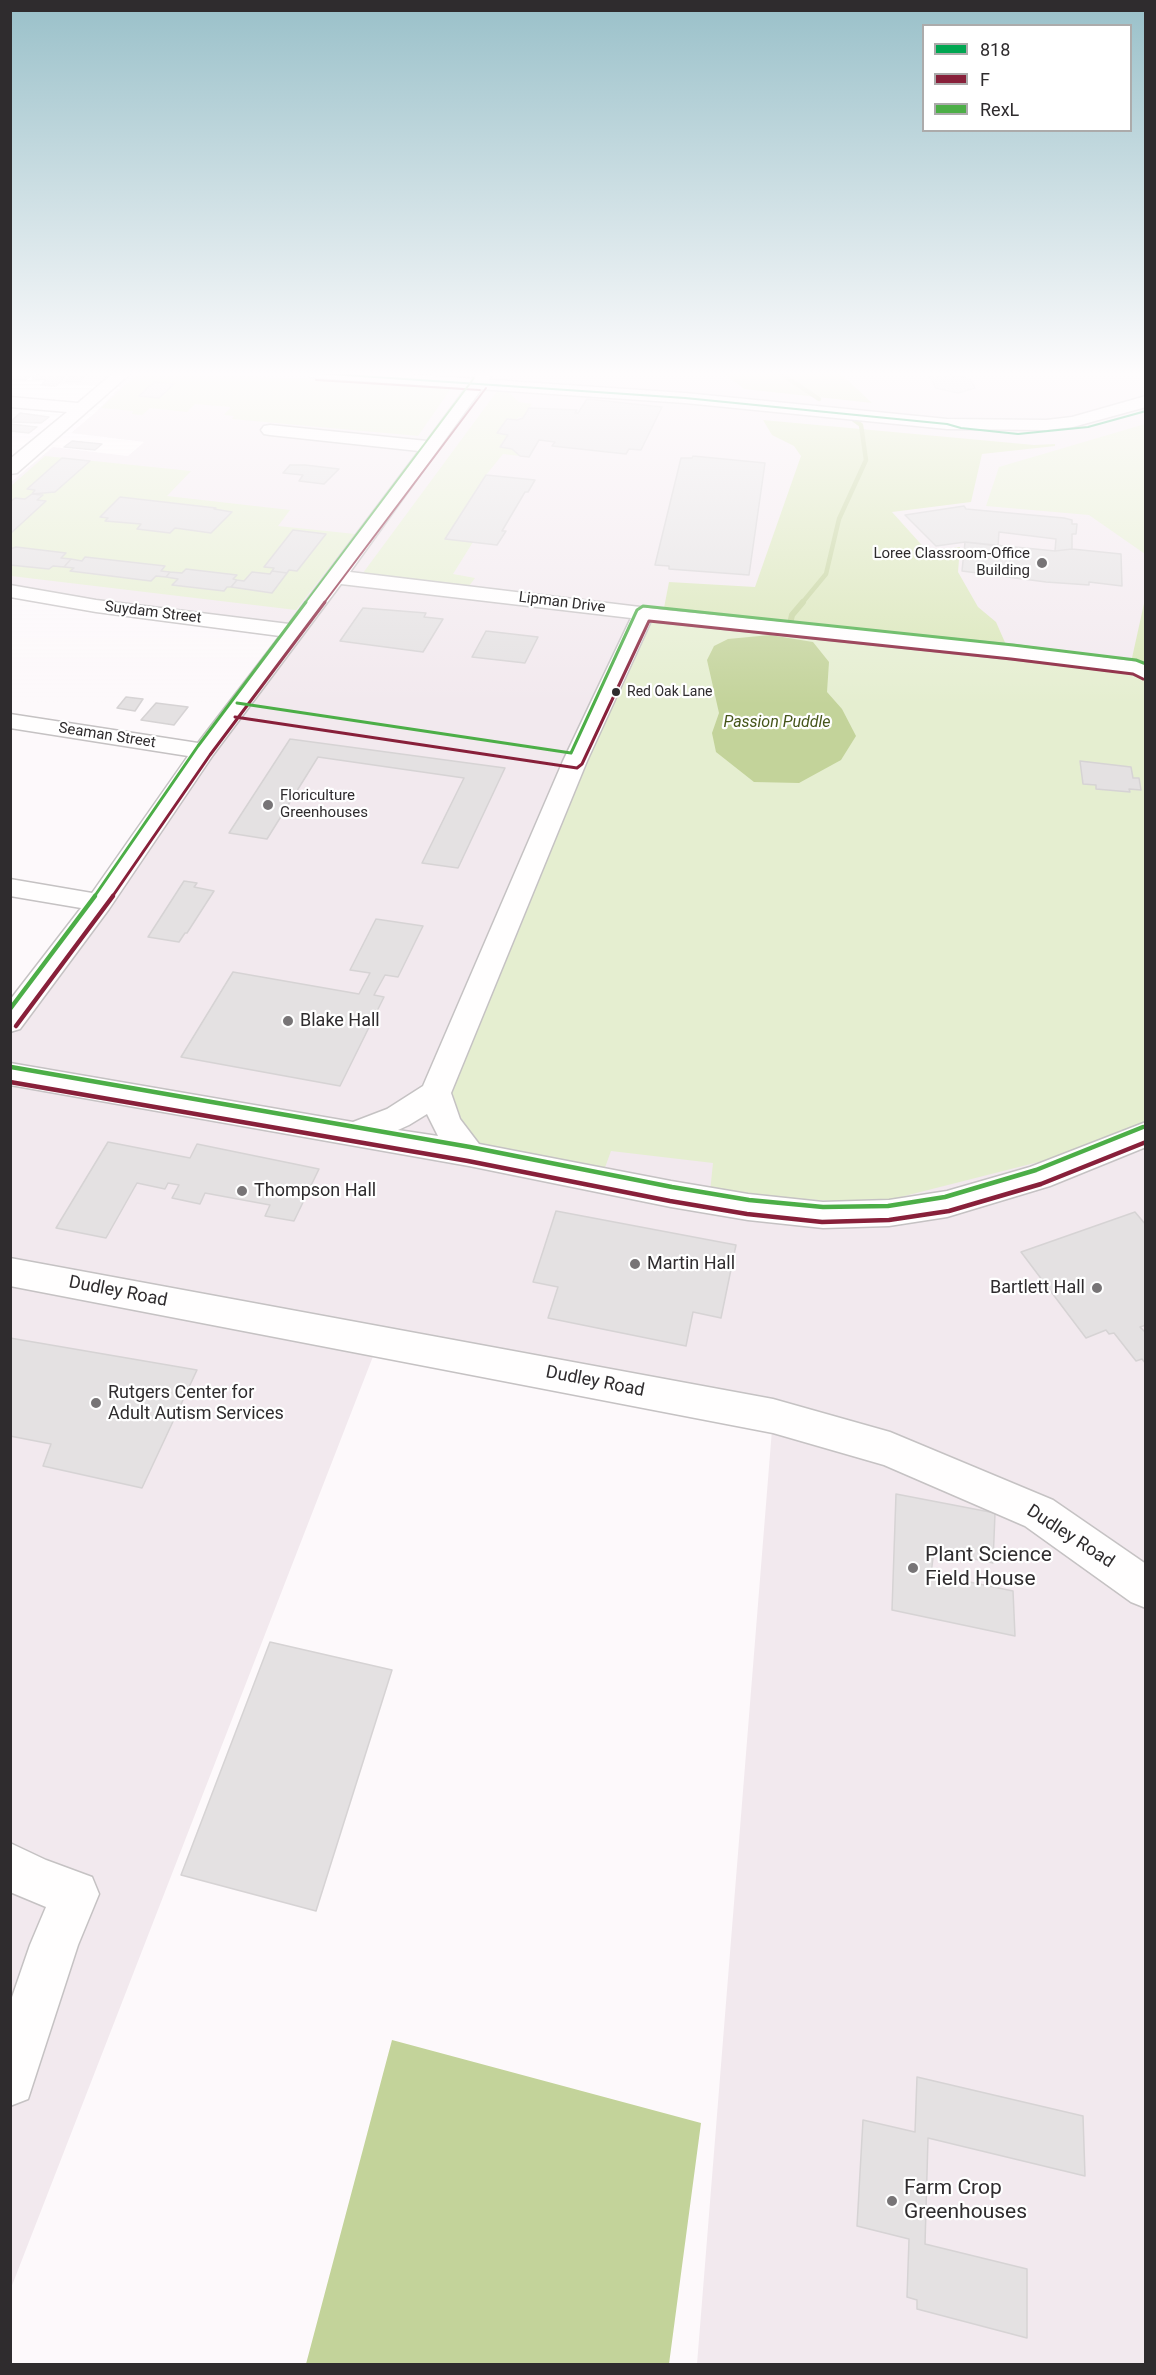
<!DOCTYPE html>
<style>
body{margin:0}
#map{position:relative;width:1156px;height:2375px;overflow:hidden;background:#fdf9fb;font-family:Roboto,sans-serif}
canvas{display:block}
.frame{position:absolute;inset:0;border:12px solid #2f2c2e;pointer-events:none}
.legend{position:absolute;left:922px;top:24px;width:210px;height:108px;box-sizing:border-box;background:#fff;border:2px solid #acabab;margin:0;padding:8px 10px;list-style:none;font-size:18px;color:#2f2c2e}
.legend li{display:flex;align-items:center;gap:12px;height:30px}
.legend b{width:30px;border:2px solid #acabab}
</style>
<div id="map">
<canvas width="1156" height="2375"></canvas>
<div class="frame"></div>
<ul class="legend">
<li><b style="height:8px;background:#00a651"></b>818</li>
<li><b style="height:8px;background:#88203a"></b>F</li>
<li><b style="height:8px;background:#4cae47"></b>RexL</li>
</ul>
</div>
<script>
const ctx = document.querySelector('canvas').getContext('2d');
ctx.lineJoin = 'round';
function fill(path, color) { ctx.fillStyle = color; ctx.fill(path, 'evenodd'); }
const shape = rows => new Path2D(rows.map(r => 'M' + r).join(''));
function strokePath(path, color, width, dash) { ctx.strokeStyle = color; ctx.lineWidth = width; ctx.lineCap = dash ? 'butt' : 'round'; ctx.setLineDash(dash || []); ctx.stroke(path); }
function write(font, color, halo, rows, align = 'center') {
  ctx.font = font + ' Roboto,sans-serif'; ctx.lineWidth = 4.5; ctx.setLineDash([]); ctx.textBaseline = 'middle'; ctx.strokeStyle = halo; ctx.fillStyle = color; for (const [text, x, y, turn = 0] of rows) {
    ctx.save(); ctx.translate(x, y); ctx.rotate((+turn || 0) * Math.PI / 180); ctx.textAlign = isNaN(turn) ? turn : align; if (halo) ctx.strokeText(text, 0, 0); ctx.fillText(text, 0, 0); ctx.restore();
  }
}
fill(shape([
 [69,373,1145,373,1145,2364,697,2364,773,1417,379,1341,11,2288,11,1021,295,632,11,591,11,482,53,447,128,456,144,442,71,433,96,412,120,387,58,384]
]), '#f2e9ee');
fill(shape([
 [138,373,194,373,452,387,418,436,232,419,234,416,224,415,231,407,195,404,187,412,150,408,142,415,132,414,133,411,101,408],
 [498,390,507,391,519,402,532,404,523,418,519,417,498,433,508,435,500,447,512,449,520,456,503,454,486,475,446,539,473,542,453,574,475,578,469,586,363,573],
 [1145,424,1145,554,1089,515,986,506,999,467],
 [45,456,191,471,167,496,290,510,278,526,355,534,296,610,11,576,11,486],
 [664,608,950,645,1145,675,1145,1135,873,1204,710,1192,713,1163,611,1151,603,1173,469,1154,435,1093,649,613]
]), '#e5eed0');
fill(shape([
 [724,373,840,373,872,403,744,389],
 [763,420,1034,445,1055,444,1055,446,982,454,971,502,892,512,928,552,960,547,958,572,978,607,996,622,1007,647,950,645,664,608,669,582,755,587,801,456,794,446,772,435],
 [1145,599,1145,675,1130,667]
]), '#d9e6b8');
fill(shape([
 [770,635,813,642,829,662,827,692,842,709,856,736,841,760,799,783,754,782,716,752,712,733,719,713,707,660,714,646,728,639],
 [392,2040,701,2123,669,2364,306,2364]
]), '#c3d39a');
strokePath(shape([
 [780,373,819,399],
 [802,603,826,574,839,519,866,460,861,425,854,420]
]), '#c3d39a', 4.5);
strokePath(shape([
 [790,624,792,615,803,602]
]), '#c3d39a', 6);
const building = shape([
 [10,373,34,373,26,380,10,379,10,373],
 [39,373,67,373,56,386,41,385,46,380,33,379,39,373],
 [73,373,88,373,79,382,66,381,73,373],
 [928,373,947,373,970,379,975,388,958,393,936,388,928,373],
 [154,382,174,384,159,398,139,396,154,382],
 [587,399,662,407,641,450,629,449,626,454,552,446,555,442,539,440,529,457,520,456,512,449,500,447,508,435,497,433,507,419,517,420,523,418,529,408,577,410,575,413,578,413,587,399],
 [20,413,49,417,41,423,10,422,20,413],
 [10,424,37,427,29,433,10,431,10,424],
 [72,441,102,444,95,450,64,447,72,441],
 [693,456,765,463,749,575,669,569,669,566,655,565,681,458,692,458,693,456],
 [62,458,90,461,55,492,32,494,35,490,27,489,62,458],
 [290,465,305,465,339,469,324,484,299,481,303,475,283,473,290,465],
 [486,475,535,480,528,492,525,492,502,531,506,531,497,545,445,539,486,475],
 [32,494,43,495,37,500,46,501,10,534,10,502,15,498,25,499,32,494],
 [120,497,216,508,214,509,232,512,211,533,175,528,170,533,137,529,141,524,105,521,108,518,100,517,120,497],
 [964,506,966,509,1064,518,1072,520,1072,524,1077,524,1076,534,1072,534,1072,549,1055,551,1056,539,999,532,998,546,965,542,936,546,905,515,964,506],
 [293,530,326,534,297,571,289,570,287,573,272,571,274,568,264,567,293,530],
 [965,542,1055,551,1072,549,1121,554,1122,586,1089,582,1089,585,1046,582,962,571,965,542],
 [16,547,66,553,61,558,71,559,64,567,53,566,49,569,10,565,10,549,16,547],
 [85,557,165,566,161,571,170,572,166,577,156,576,151,581,70,571,74,568,64,567,71,559,82,561,85,557],
 [186,569,237,575,233,579,237,580,231,587,227,587,224,591,172,585,178,579,166,577,170,572,182,573,186,569],
 [272,571,287,573,272,593,231,587,237,580,244,581,252,572,270,574,272,571],
 [363,608,426,613,424,617,443,619,423,652,340,641,363,608],
 [486,631,538,637,525,663,472,657,486,631],
 [126,697,143,699,135,711,117,708,126,697],
 [156,703,188,707,174,725,141,720,156,703],
 [290,739,505,768,458,868,422,863,464,778,318,757,267,839,229,833,290,739],
 [1080,761,1131,767,1133,778,1139,778,1141,790,1129,789,1130,792,1096,789,1096,785,1083,784,1080,761],
 [184,881,197,883,194,887,214,891,187,933,185,933,179,942,148,937,184,881],
 [376,919,423,926,398,977,385,975,374,995,384,997,340,1086,181,1057,233,972,359,994,370,973,350,970,376,919],
 [108,1142,190,1158,197,1144,319,1169,294,1221,265,1216,270,1205,205,1193,200,1204,172,1198,179,1185,168,1183,165,1189,137,1183,106,1238,56,1228,108,1142],
 [556,1211,736,1245,721,1318,693,1312,686,1346,548,1318,558,1287,533,1282,556,1211],
 [1135,1212,1146,1225,1146,1325,1140,1327,1146,1333,1146,1364,1142,1359,1136,1361,1114,1333,1109,1334,1106,1330,1086,1338,1021,1252,1135,1212],
 [10,1338,197,1370,142,1488,43,1466,51,1444,10,1436,10,1338],
 [896,1494,995,1513,993,1563,934,1550,931,1574,1013,1591,1015,1636,892,1610,896,1494],
 [270,1642,392,1670,316,1911,181,1875,270,1642],
 [917,2077,1083,2116,1085,2176,928,2138,925,2244,1027,2269,1027,2338,917,2309,917,2300,907,2297,909,2239,857,2226,863,2120,915,2132,917,2077]
]);
fill(building, '#e4e1e2');
strokePath(building, '#d6d3d4', 1.5);
const street = shape([
 [113,373,131,373,17,473,10,474,10,459,67,412,10,407,10,397,78,403,113,373],
 [477,373,493,373,350,572,665,610,1012,645,1146,663,1146,679,1130,673,1012,659,651,621,587,761,451,1093,460,1119,479,1144,671,1181,748,1194,823,1202,889,1200,947,1191,1030,1167,1146,1122,1146,1147,1050,1186,947,1217,889,1226,823,1228,748,1220,671,1207,469,1166,10,1085,10,1063,353,1122,387,1109,423,1086,563,761,631,618,341,584,213,755,109,909,20,1029,10,1032,10,1000,81,908,10,896,10,879,92,893,188,756,10,728,10,714,198,743,280,636,96,612,10,597,10,585,96,600,289,624,419,451,270,435,264,434,261,430,264,426,270,425,427,441,477,373],
 [427,1114,438,1136,398,1130,409,1125,427,1114],
 [10,1258,773,1399,890,1432,1053,1500,1146,1564,1146,1608,1131,1602,1025,1526,884,1465,773,1433,10,1286,10,1258],
 [10,1843,46,1860,92,1877,99,1894,78,1945,28,2099,10,2106,10,2003,30,1945,46,1907,10,1892,10,1843]
]);
const secondary = shape([
 [308,373,388,373,685,393,947,419,1046,420,1072,417,1146,396,1146,407,1073,427,1046,430,947,429,685,403,316,378,310,377,308,373]
]);
strokePath(street, '#c5c2c3', 3);
strokePath(secondary, '#c5c2c3', 3);
fill(street, '#fffefe');
fill(secondary, '#fffefe');
strokePath(shape([
 [316,373,685,398,947,424,961,428,1018,434,1088,427,1146,411]
]), '#00a651', 2);
strokePath(shape([
 [316,380,480,390],
 [324,603,486,388]
]), '#88203a', 2);
strokePath(shape([
 [235,717,577,768,582,764,649,621,1011,659,1133,674,1143,679],
 [112,897,210,755,325,602]
]), '#88203a', 3);
strokePath(shape([
 [16,1026,113,896],
 [10,1082,468,1161,670,1201,747,1214,822,1222,889,1220,949,1211,1041,1184,1146,1142]
]), '#88203a', 4.5);
strokePath(shape([
 [305,603,474,378]
]), '#4cae47', 2);
strokePath(shape([
 [237,703,571,753,637,610,643,606,1013,645,1136,660,1146,664],
 [94,897,198,746,306,602]
]), '#4cae47', 3);
strokePath(shape([
 [10,1009,95,896],
 [11,1067,470,1147,672,1187,749,1200,823,1207,888,1206,945,1197,1036,1170,1143,1127]
]), '#4cae47', 4.5);
const sky = ctx.createLinearGradient(0, 0, 0, 705);
sky.addColorStop(0, '#99c0c9');
sky.addColorStop(0.53, '#fefcfd');
sky.addColorStop(1, '#fefcfd00');
ctx.fillStyle = sky;
ctx.fillRect(0, 0, 1156, 705);
for (const [x, y, r, color] of [
 [1042,563,6,"#777476"],
 [616,692,5,"#2f2c2e"],
 [268,805,6,"#777476"],
 [288,1021,6,"#777476"],
 [242,1191,6,"#777476"],
 [635,1264,6,"#777476"],
 [1097,1288,6,"#777476"],
 [96,1403,6,"#777476"],
 [913,1568,6,"#777476"],
 [892,2201,6,"#777476"]
]) { const dot = new Path2D(); dot.arc(x, y, r, 0, 2 * Math.PI); ctx.fillStyle = color; ctx.fill(dot); strokePath(dot, '#fff', 2); }
write('14px', '#2f2c2e', '#fff', [
 ["Red Oak Lane",627,692]
], 'left');
write('15px', '#2f2c2e', '#fff', [
 ["Loree Classroom-Office",1030,554],
 ["Building",1030,571],
 ["Floriculture",280,796,"left"],
 ["Greenhouses",280,813,"left"]
], 'right');
write('15px', '#2f2c2e', '#fff', [
 ["Lipman Drive",562,603,7],
 ["Suydam Street",153,613,7],
 ["Seaman Street",107,736,9]
]);
write('italic 16px', '#46561b', '#fff', [
 ["Passion Puddle",777,723]
]);
write('18px', '#2f2c2e', '#fff', [
 ["Blake Hall",300,1021],
 ["Thompson Hall",254,1191],
 ["Martin Hall",647,1264],
 ["Bartlett Hall",1085,1288,"right"],
 ["Rutgers Center for",108,1393],
 ["Adult Autism Services",108,1414]
], 'left');
write('18px', '#2f2c2e', '#fff', [
 ["Dudley Road",118,1292,11],
 ["Dudley Road",595,1382,11],
 ["Dudley Road",1070,1537,33]
]);
write('21px', '#2f2c2e', '#fff', [
 ["Plant Science",925,1556],
 ["Field House",925,1580],
 ["Farm Crop",904,2189],
 ["Greenhouses",904,2213]
], 'left');
</script>
